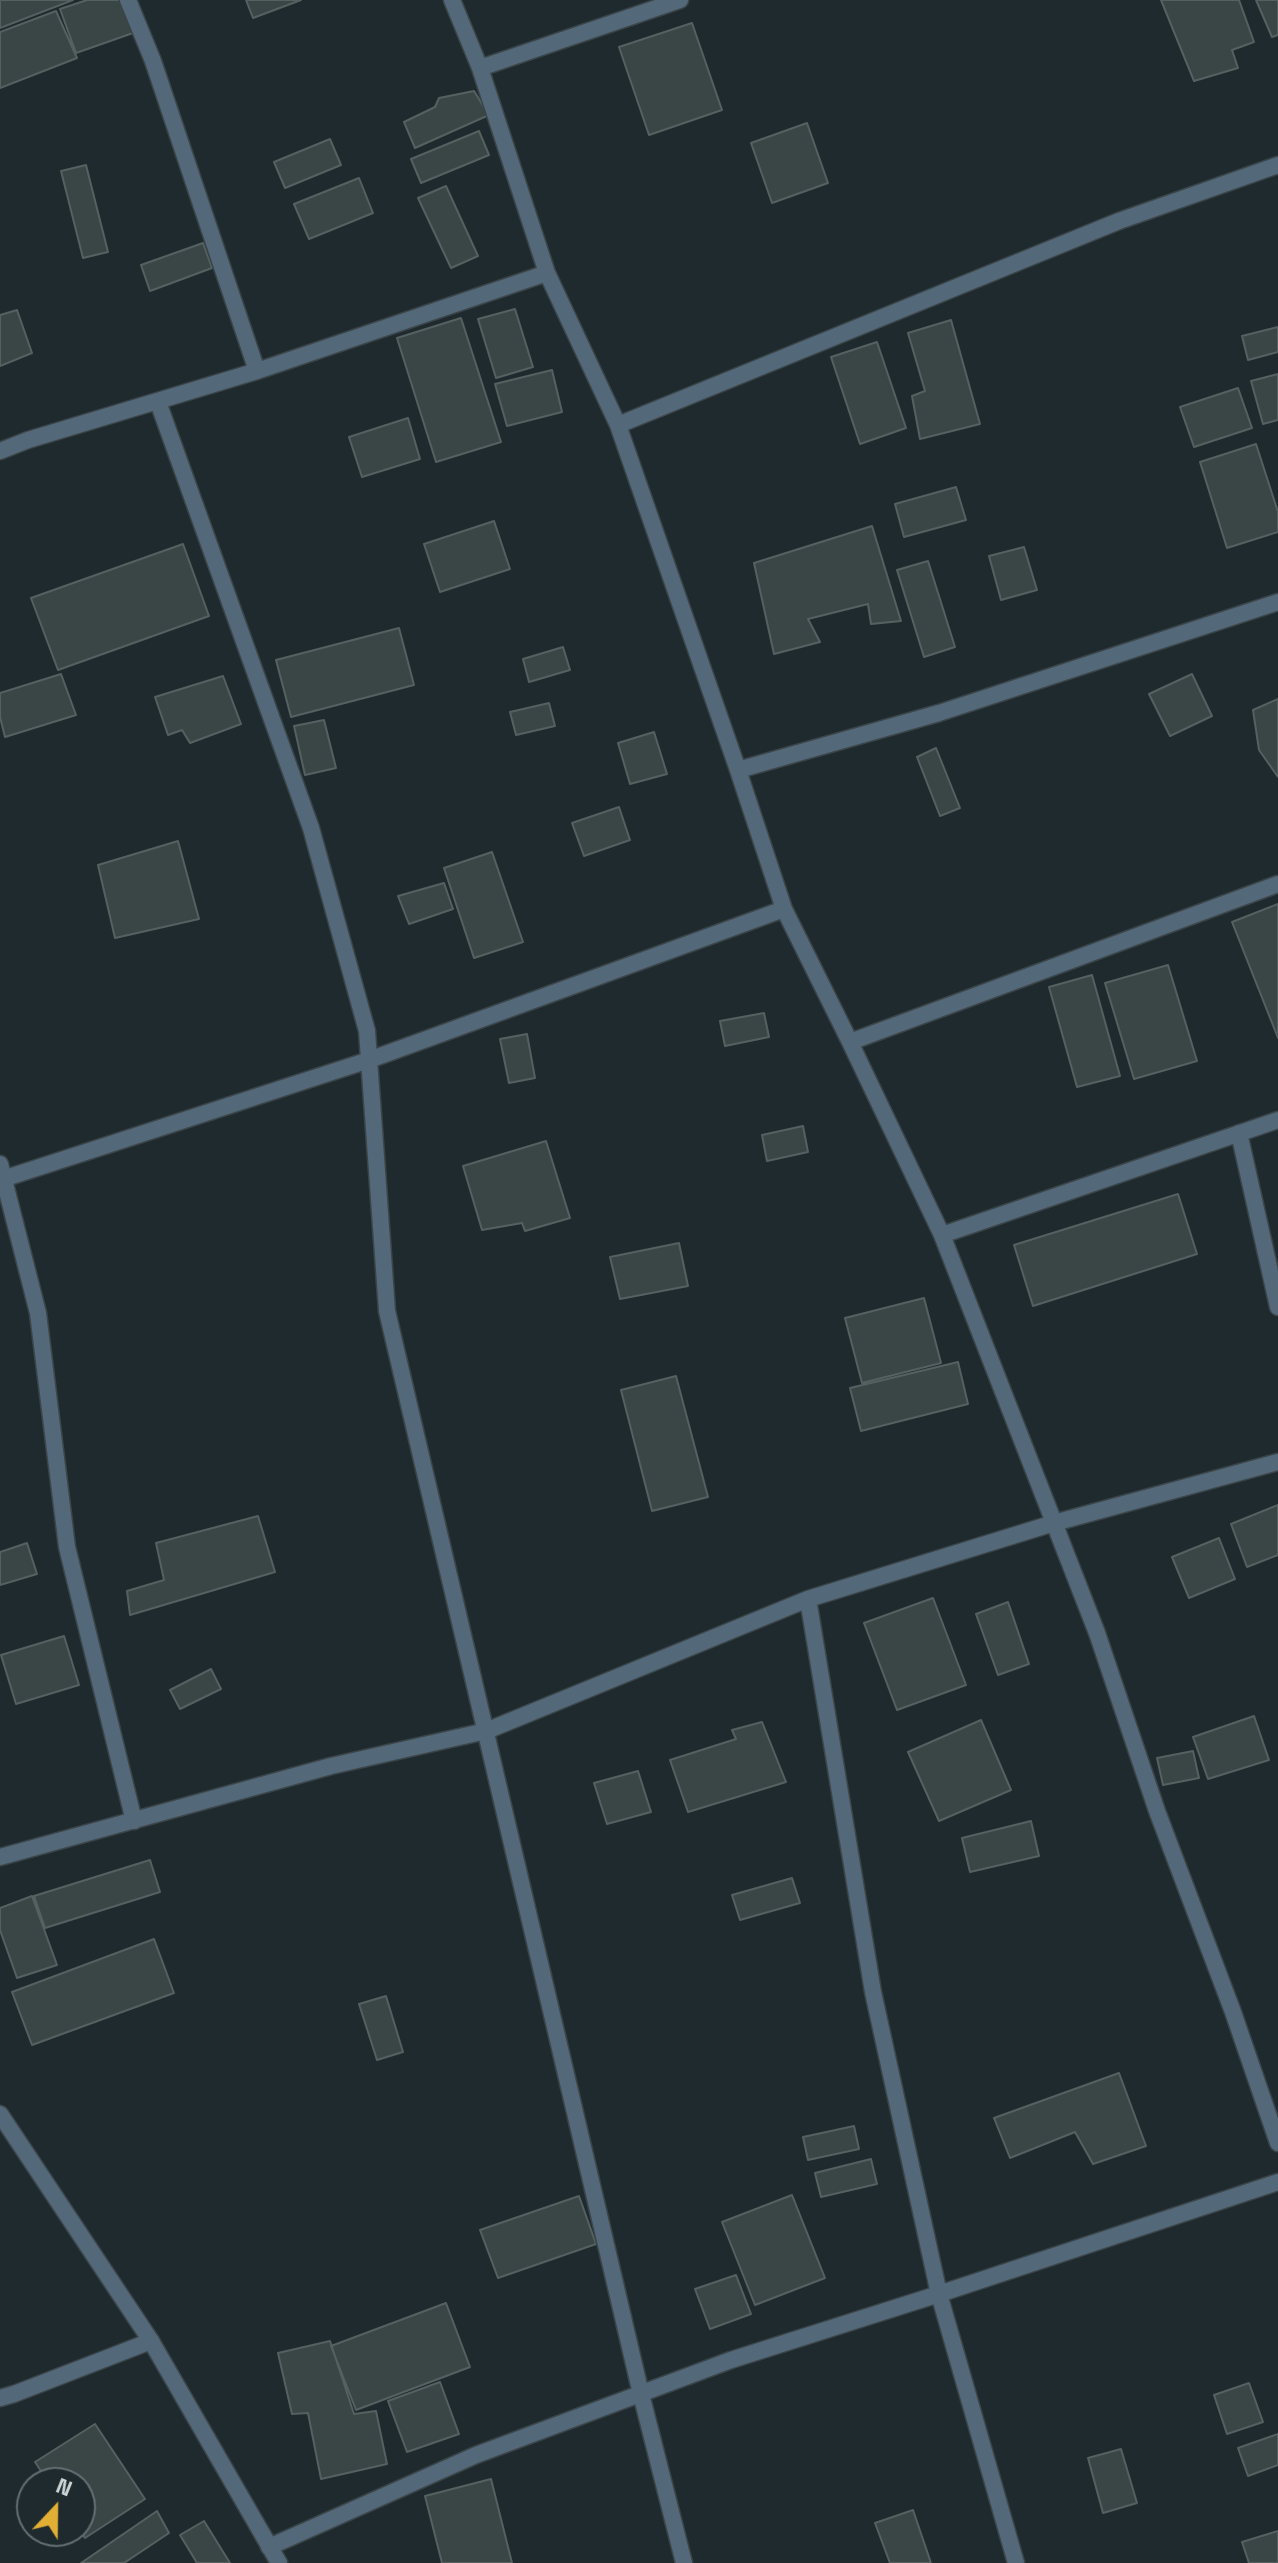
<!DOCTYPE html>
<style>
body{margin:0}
#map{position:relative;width:1278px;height:2563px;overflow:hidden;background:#1f2a2e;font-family:"Space Grotesk",sans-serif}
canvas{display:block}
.north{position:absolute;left:16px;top:2467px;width:80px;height:80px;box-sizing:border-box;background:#1f2a2e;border:2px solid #656e72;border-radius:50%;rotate:22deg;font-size:22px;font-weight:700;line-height:32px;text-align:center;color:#cdd5d7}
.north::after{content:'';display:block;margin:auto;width:28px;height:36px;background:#e1af34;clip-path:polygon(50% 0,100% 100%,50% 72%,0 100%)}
</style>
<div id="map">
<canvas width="1278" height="2563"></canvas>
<div class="north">N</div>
</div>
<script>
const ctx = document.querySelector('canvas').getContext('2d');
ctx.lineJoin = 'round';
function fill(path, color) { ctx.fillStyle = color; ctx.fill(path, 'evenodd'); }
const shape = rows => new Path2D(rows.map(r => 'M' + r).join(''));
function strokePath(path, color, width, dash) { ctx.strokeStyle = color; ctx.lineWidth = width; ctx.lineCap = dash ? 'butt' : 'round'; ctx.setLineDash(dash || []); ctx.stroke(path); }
const building = shape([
 [0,0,73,0,0,28,0,0],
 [87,0,121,0,133,33,76,53,60,9,87,0],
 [246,0,301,0,253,18,246,0],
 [1161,0,1239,0,1254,42,1232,50,1238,68,1194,81,1161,0],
 [1256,0,1278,0,1278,35,1272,37,1256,0],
 [56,11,77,58,0,88,0,32,56,11],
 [692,23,722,110,649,135,619,47,692,23],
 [474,91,489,115,415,148,404,122,435,107,439,98,474,91],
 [807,123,828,183,772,203,751,143,807,123],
 [479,131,489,155,421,183,411,159,479,131],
 [330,139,341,165,285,188,274,162,330,139],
 [86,165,108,252,83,258,61,171,86,165],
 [359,178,373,213,309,239,294,204,359,178],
 [446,186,478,256,451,268,418,198,446,186],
 [203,243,212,268,150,291,141,265,203,243],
 [515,309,533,367,496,378,478,319,515,309],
 [17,310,32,353,0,366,0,315,17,310],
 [461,318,501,442,436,462,397,338,461,318],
 [951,320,980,424,920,439,912,396,925,391,908,333,951,320],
 [1278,327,1278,352,1248,360,1242,336,1278,327],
 [877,342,906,428,860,444,831,357,877,342],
 [552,370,562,412,507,426,495,384,552,370],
 [1278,374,1278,420,1263,424,1251,381,1278,374],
 [1238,388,1252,428,1194,447,1180,407,1238,388],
 [408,418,420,459,362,477,349,437,408,418],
 [1256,444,1278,512,1278,532,1227,548,1200,462,1256,444],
 [956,487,966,520,904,537,895,504,956,487],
 [494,521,510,569,440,592,424,544,494,521],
 [872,526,901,621,871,624,868,604,808,619,820,642,774,654,754,563,872,526],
 [183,544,209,616,58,670,31,598,183,544],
 [1024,547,1037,590,1001,600,989,556,1024,547],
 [928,561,955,647,924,657,897,570,928,561],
 [399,628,414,685,291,717,276,660,399,628],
 [563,647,570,670,529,682,523,659,563,647],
 [61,674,76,715,5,737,0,717,0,693,61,674],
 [1192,674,1212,716,1170,736,1149,694,1192,674],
 [223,676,241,724,190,743,182,730,168,735,155,697,223,676],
 [1278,699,1278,777,1259,750,1253,710,1278,699],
 [549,703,555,726,516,735,510,712,549,703],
 [324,720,336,768,305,775,294,726,324,720],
 [654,732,667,774,630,784,618,743,654,732],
 [936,748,960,808,940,816,917,757,936,748],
 [619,807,630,840,584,856,572,823,619,807],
 [178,841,199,919,115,938,98,865,178,841],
 [492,852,523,942,474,958,444,868,492,852],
 [444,883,453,909,409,924,398,896,444,883],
 [1278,904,1278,1038,1232,922,1278,904],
 [1168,965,1197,1061,1134,1079,1105,983,1168,965],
 [1092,975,1120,1076,1077,1087,1049,987,1092,975],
 [764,1013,769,1037,725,1046,720,1021,764,1013],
 [527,1034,535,1078,509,1083,500,1039,527,1034],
 [803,1126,808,1152,767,1161,762,1135,803,1126],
 [546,1141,570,1218,525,1231,522,1223,482,1230,463,1166,546,1141],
 [1178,1194,1197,1254,1033,1306,1014,1245,1178,1194],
 [679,1243,688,1286,620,1299,610,1257,679,1243],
 [924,1298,941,1363,862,1383,845,1318,924,1298],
 [958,1362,968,1404,861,1431,850,1388,958,1362],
 [676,1376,708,1497,652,1511,621,1390,676,1376],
 [1278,1505,1278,1555,1247,1567,1231,1524,1278,1505],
 [258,1516,275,1572,130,1615,127,1591,164,1580,156,1543,258,1516],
 [1219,1538,1235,1579,1189,1598,1172,1557,1219,1538],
 [27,1543,37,1574,0,1585,0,1552,27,1543],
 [933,1598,966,1685,897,1710,864,1623,933,1598],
 [1008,1602,1029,1664,998,1675,976,1614,1008,1602],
 [64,1636,79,1685,16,1704,1,1655,64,1636],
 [211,1669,221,1689,180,1709,170,1690,211,1669],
 [1254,1716,1269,1760,1208,1779,1193,1737,1254,1716],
 [981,1720,1011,1790,939,1821,908,1752,981,1720],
 [762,1722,786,1782,688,1812,670,1760,736,1739,732,1730,762,1722],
 [1193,1751,1199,1778,1163,1785,1157,1758,1193,1751],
 [638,1771,651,1812,607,1824,594,1783,638,1771],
 [1031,1821,1039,1856,970,1872,962,1838,1031,1821],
 [150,1860,160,1892,45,1928,34,1896,150,1860],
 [792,1878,800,1903,740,1920,732,1895,792,1878],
 [32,1896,57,1965,17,1978,0,1930,0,1908,32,1896],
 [154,1939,174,1993,32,2045,12,1992,154,1939],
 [386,1996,403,2052,377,2060,359,2004,386,1996],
 [1119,2073,1146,2146,1093,2164,1075,2132,1010,2158,994,2118,1119,2073],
 [854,2126,859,2149,808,2160,803,2137,854,2126],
 [871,2159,877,2184,821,2197,815,2173,871,2159],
 [792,2195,825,2278,755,2305,722,2222,792,2195],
 [579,2196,596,2244,498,2278,480,2230,579,2196],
 [736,2275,751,2314,710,2329,695,2289,736,2275],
 [446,2303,470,2367,356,2410,331,2346,446,2303],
 [330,2341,354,2414,376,2411,387,2464,321,2479,308,2413,292,2414,278,2353,330,2341],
 [440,2382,459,2434,407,2452,388,2401,440,2382],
 [1249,2383,1263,2422,1227,2434,1214,2395,1249,2383],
 [95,2424,145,2499,85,2538,80,2531,80,2483,49,2483,35,2462,95,2424],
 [1278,2434,1278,2465,1248,2476,1238,2448,1278,2434],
 [1121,2449,1137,2503,1103,2513,1088,2458,1121,2449],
 [491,2479,512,2563,442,2563,425,2496,491,2479],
 [913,2510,931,2563,890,2563,875,2523,913,2510],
 [157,2511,169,2533,124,2563,81,2563,157,2511],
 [204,2521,230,2563,197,2563,180,2535,204,2521],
 [1278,2531,1278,2563,1249,2563,1242,2542,1278,2531]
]);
fill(building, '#394645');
strokePath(building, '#546160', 2);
const minor = shape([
 [128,0,153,61,257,371],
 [452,0,480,68,547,273,618,425,738,770,784,909,850,1042,942,1235,1097,1633,1157,1811,1233,2012,1278,2143],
 [480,68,680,0],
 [158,402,311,828,367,1031,387,1311,641,2394,684,2563],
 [618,425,1119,221,1278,165],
 [0,451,28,440,257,371,547,273],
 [738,770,939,713,1278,602],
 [850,1042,1278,884],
 [1239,1133,1278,1307],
 [0,1164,38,1313,67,1547,134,1821],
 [0,1180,369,1060,784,909],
 [942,1235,1278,1120],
 [808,1599,873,1992,939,2294,1016,2563],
 [0,1857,331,1766,486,1731,808,1599,1054,1523,1278,1462],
 [0,2398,14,2394,151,2341],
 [269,2547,476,2455,731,2360,939,2294,1278,2182]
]);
const tertiary = shape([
 [0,2114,151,2341,279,2563]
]);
strokePath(minor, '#3b4549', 19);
strokePath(tertiary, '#3b4549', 19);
strokePath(minor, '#536879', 16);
strokePath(tertiary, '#536879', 16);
</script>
